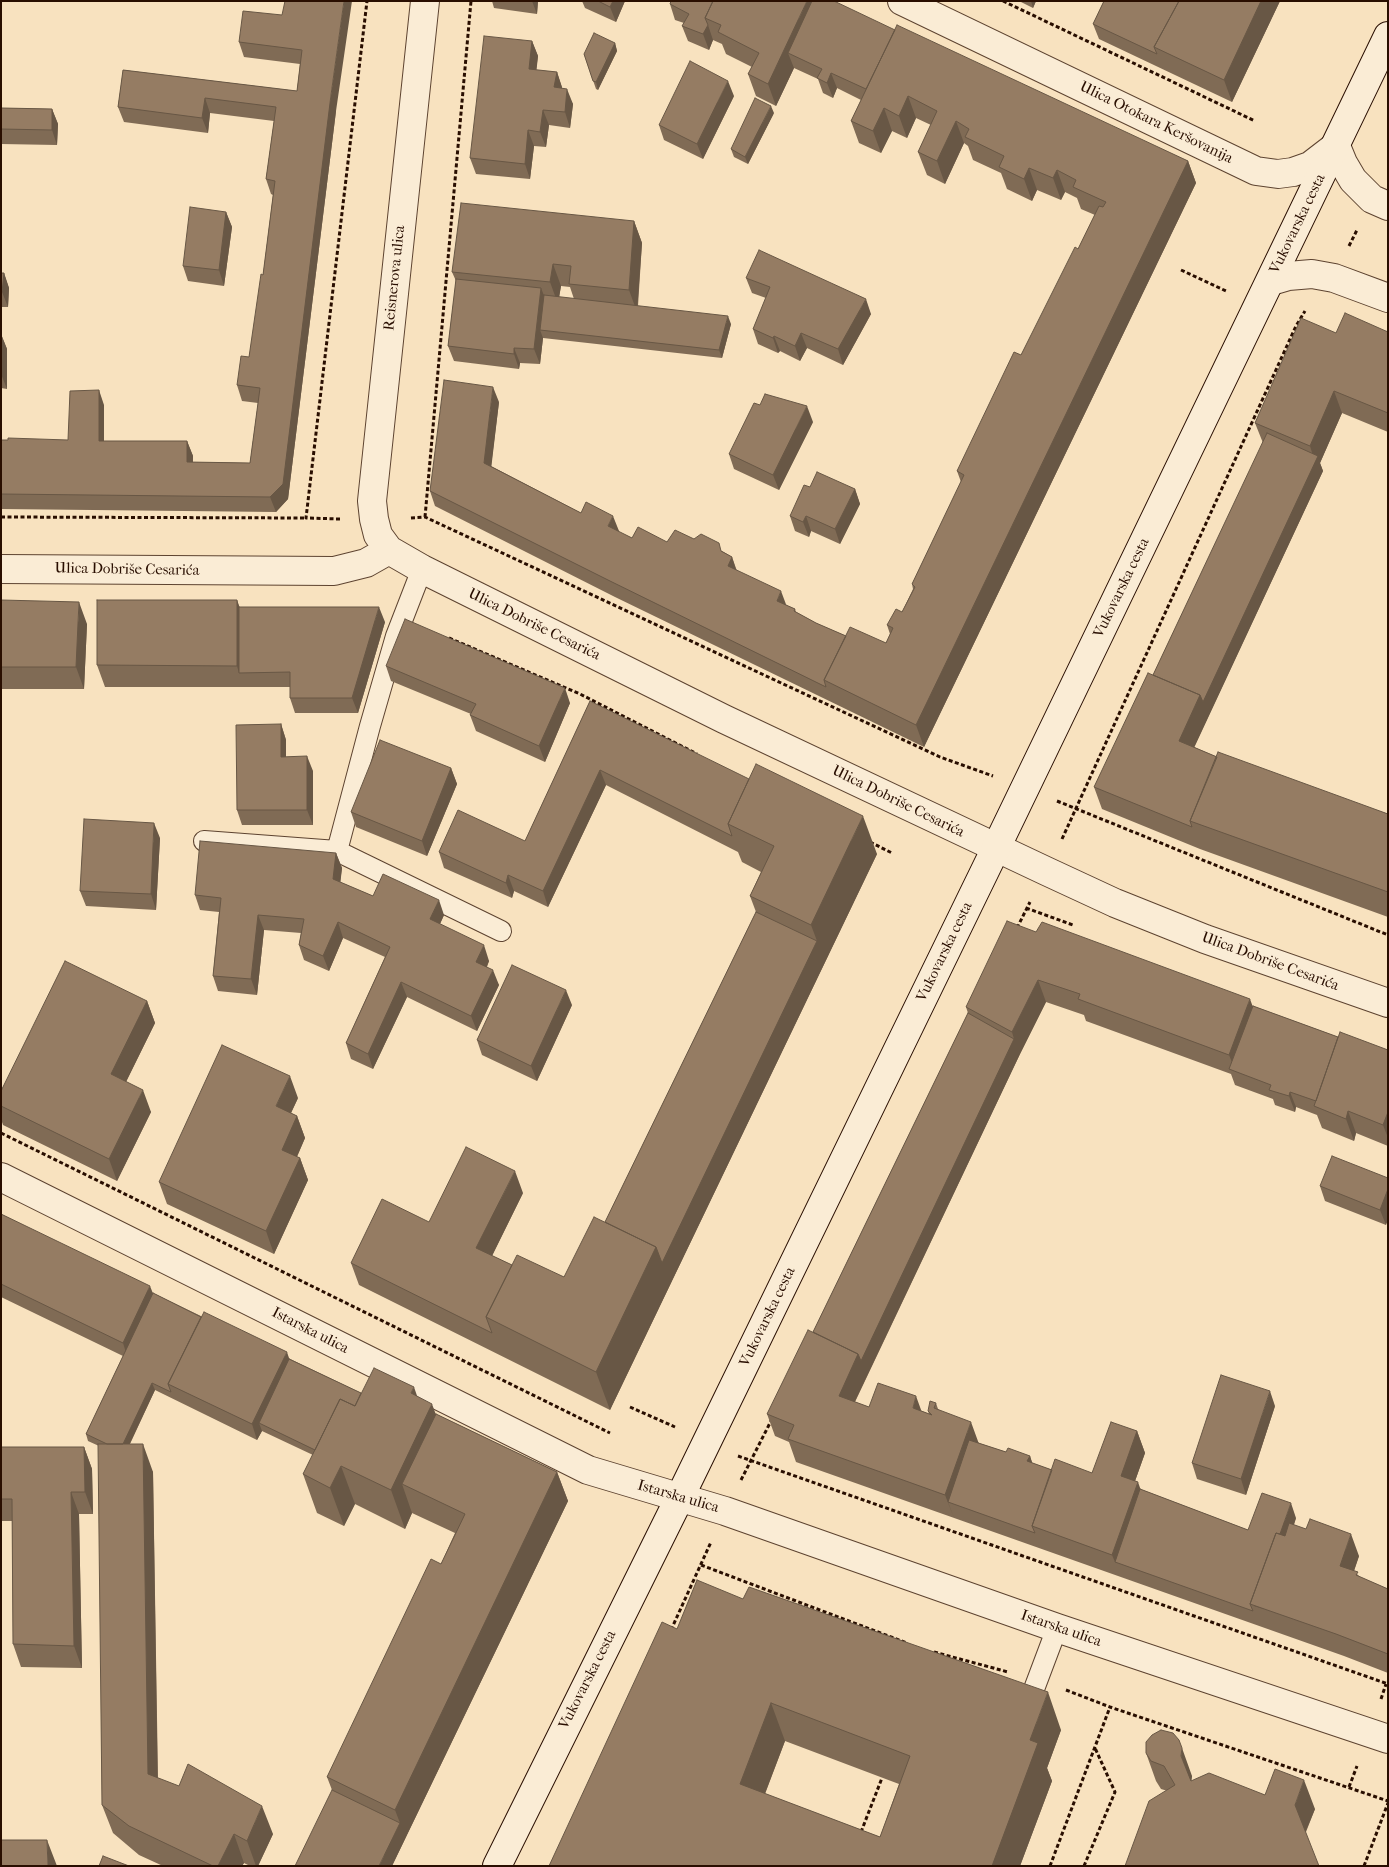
<!DOCTYPE html>
<meta charset="utf-8">
<style>
body{margin:0}
#map{position:relative;width:1389px;height:1867px;overflow:hidden;background:#f8e2bf;font-family:"IM FELL French Canon",serif}
canvas{display:block}
.frame{position:absolute;inset:0;border:2px solid #290e00;pointer-events:none}
</style>
<div id="map">
<canvas width="1389" height="1867"></canvas>
<div class="frame"></div>
</div>
<script>
const ctx = document.querySelector('canvas').getContext('2d');
ctx.lineJoin = 'round';
const shape = rows => new Path2D(rows.map(r => 'M' + r).join(''));
function strokePath(path, color, width, dash) { ctx.strokeStyle = color; ctx.lineWidth = width; ctx.lineCap = dash ? 'butt' : 'round'; ctx.setLineDash(dash || []); ctx.stroke(path); }
function fill(path, color) { ctx.fillStyle = color; ctx.fill(path, 'evenodd'); }
function write(font, color, halo, rows, align = 'center') {
  ctx.font = font + ' "IM FELL French Canon",serif'; ctx.lineWidth = 4; ctx.setLineDash([]); ctx.textBaseline = 'middle'; ctx.strokeStyle = halo; ctx.fillStyle = color; for (const [text, x, y, turn = 0] of rows) {
    ctx.save(); ctx.translate(x, y); ctx.rotate((+turn || 0) * Math.PI / 180); ctx.textAlign = isNaN(turn) ? turn : align; if (halo) ctx.strokeText(text, 0, 0); ctx.fillText(text, 0, 0); ctx.restore();
  }
}
const service = shape([
 [204,841,337,851,501,931],
 [337,851,370,726,396,636,422,569],
 [1025,1713,1057,1628]
]);
const minor = shape([
 [425,1,372,501,374,519,378,535,389,550,422,569,724,719,1046,871,1115,903,1205,939,1388,1003],
 [902,1,1256,171,1278,174,1293,172,1310,166,1336,146,1343,163,1353,180,1372,199,1388,206],
 [1271,281,1288,276,1312,274,1334,278,1388,298],
 [1,569,334,571,366,563,389,550],
 [1,1177,588,1470,725,1511,1057,1628,1388,1739]
]);
const secondary = shape([
 [497,1866,679,1499,996,848,1388,36]
]);
strokePath(service, '#5d4330', 22);
strokePath(minor, '#5d4330', 30);
strokePath(secondary, '#290e00', 30);
strokePath(shape([
 [1003,1,1255,121],
 [1349,246,1357,230],
 [1181,270,1226,291],
 [1,517,306,518],
 [425,517,471,1],
 [411,518,425,517,940,757,993,776],
 [340,519,306,518,367,1],
 [449,638,580,694,697,754],
 [1057,801,1388,935],
 [1062,839,1296,326,1305,311],
 [870,842,892,853],
 [1026,908,1073,925],
 [1017,928,1030,902],
 [1,1133,610,1433],
 [630,1407,675,1427],
 [738,1456,1388,1684],
 [741,1480,772,1419],
 [701,1565,907,1643],
 [671,1630,711,1542],
 [934,1652,1008,1672],
 [1066,1690,1110,1707,1388,1801],
 [1381,1699,1386,1684],
 [1349,1787,1357,1766],
 [861,1832,882,1778],
 [1050,1866,1110,1707],
 [1084,1866,1115,1792,1095,1748],
 [1364,1866,1388,1803]
]), '#290e00', 3, [4, 2.5]);
strokePath(service, '#faecd5', 20);
strokePath(minor, '#faecd5', 28);
strokePath(secondary, '#faecd5', 28);
fill(shape([
 [492,1,538,1,537,14,494,8],
 [582,1,625,1,616,22,585,8],
 [1019,1,1036,1,1033,8],
 [1104,1,1280,1,1232,102,1099,39,1093,24],
 [670,4,895,30,1188,161,1196,183,924,747,615,597,435,506,430,491,499,402,491,466,581,513,619,531,618,532,632,538,667,542,722,551,732,557,737,571,786,605,795,609,796,612,816,623,846,636,886,643,890,634,887,625,902,612,913,589,912,584,961,482,957,471,1021,355,1078,249,1095,215,1081,209,1077,198,1065,192,1061,200,1037,190,1032,201,1007,189,1001,173,973,160,968,146,964,143,945,184,927,175,918,152,931,125,916,118,907,138,892,131,881,153,859,143,851,121,861,100,837,88,833,98,823,93,818,79,794,68,776,106,756,96,748,74,752,67,726,54,722,44,713,40,709,50,688,41,682,26,684,23,675,20],
 [282,15,336,111,288,499,276,512,1,509,1,440,68,440,104,405,104,441,187,441,193,456,193,462,250,463,258,403,242,401,237,385,249,357,263,275,273,195,271,194,266,179,274,121,210,113,208,133,124,122,118,107,123,70,297,91,300,64,244,57,239,42],
 [532,41,538,56,536,70,557,72,562,88,573,104,570,128,549,125,546,147,534,146,530,179,476,174,470,158],
 [615,43,617,51,598,90,596,89,584,54],
 [734,96,703,159,664,140,659,125],
 [1,108,52,109,58,124,57,145,1,144],
 [774,113,748,164,734,157,731,149],
 [226,212,232,227,224,286,188,281,183,266],
 [634,221,642,243,638,306,731,324,722,358,543,338,540,364,520,363,519,369,454,361,448,346,456,281,452,272],
 [561,286,570,287,574,299,559,297],
 [1,273,4,273,9,288,8,307,1,307],
 [746,278,871,314,843,365,807,348,800,361,780,351,778,353,758,344,753,329,766,298,752,293],
 [1388,332,1388,432,1342,413,1320,463,1323,471,1194,747,1217,757,1388,814,1388,917,1200,849,1102,809,1094,787,1153,675,1263,443,1255,423,1336,333],
 [1,334,7,349,7,389,1,388],
 [813,422,779,490,734,469,729,454],
 [810,487,855,489,860,504,840,544,811,531,809,537,795,531,790,516],
 [1,600,87,624,84,689,1,689],
 [237,600,239,607,385,622,358,713,295,713,290,698,290,687,105,687,97,665],
 [386,666,570,703,545,762,476,731,470,715,471,714,391,681],
 [590,701,877,854,610,1410,359,1285,351,1263,429,1222,523,1193,492,1256,512,1265,564,1277,605,1222,756,912,750,896,761,872,742,862,738,852,606,785,548,907,514,891,512,898,444,868,439,852,525,841],
 [281,724,286,740,286,757,313,771,313,825,242,825,237,810],
 [451,768,457,784,427,856,356,827,351,812],
 [160,838,156,910,86,906,80,891],
 [336,853,342,868,340,882,373,896,444,915,440,924,489,961,487,967,499,985,477,1031,407,997,373,1069,351,1059,346,1043,385,957,343,938,329,971,304,960,299,945,301,933,264,930,257,995,218,991,213,976,219,912,200,910,195,895],
 [1036,932,1253,1006,1338,1037,1388,1050,1388,1146,1356,1133,1354,1141,1322,1128,1317,1115,1296,1107,1295,1112,1275,1105,1273,1099,1235,1085,1231,1074,1086,1021,1084,1015,1046,1002,1020,1054,855,1402,869,1407,922,1411,929,1414,928,1411,936,1403,938,1409,979,1443,1006,1452,1030,1456,1032,1463,1052,1470,1092,1473,1137,1431,1145,1453,1135,1481,1140,1489,1248,1530,1296,1518,1294,1525,1359,1556,1354,1571,1360,1577,1388,1589,1388,1673,1344,1656,796,1462,789,1442,775,1436,767,1414,813,1332,968,1013,966,1007],
 [147,1001,155,1023,126,1082,151,1112,117,1181,3,1125,1,1119,1,1091],
 [572,1005,537,1081,482,1055,477,1040],
 [298,1098,291,1113,297,1116,305,1138,297,1157,300,1158,308,1180,274,1254,167,1204,159,1182],
 [1388,1178,1386,1225,1325,1201,1320,1186],
 [1,1214,153,1293,361,1393,417,1396,436,1414,557,1472,568,1501,392,1866,332,1790,327,1777,441,1564,455,1533,412,1513,405,1529,355,1504,344,1526,317,1513,303,1474,313,1455,262,1431,257,1440,155,1390,130,1444,153,1472,158,1778,273,1834,258,1866,250,1866,244,1863,242,1866,163,1866,139,1855,113,1833,102,1805,99,1446,88,1441,86,1434,123,1356,1,1297],
 [1275,1406,1246,1495,1197,1479,1192,1463],
 [1,1447,84,1447,92,1469,93,1514,79,1514,82,1668,21,1667,13,1644,12,1521,1,1521],
 [677,1629,1061,1730,1047,1768,1052,1781,1020,1866,549,1866],
 [785,1741,899,1784,880,1837,765,1794],
 [1146,1753,1192,1776,1191,1781,1265,1795,1315,1809,1306,1832,1161,1789,1156,1781]
]), '#806b55');
fill(shape([
 [344,1,352,1,336,111,288,499,276,512,270,497,331,95],
 [532,1,538,1,537,14],
 [613,1,625,1,616,22,610,7],
 [807,1,819,1,788,53,794,68,776,106,768,84],
 [1031,1,1036,1,1033,8],
 [1261,1,1280,1,1232,102,1224,80],
 [708,25,713,40,709,50,703,34],
 [532,41,538,56,535,84,529,69],
 [615,43,617,51,598,90,596,82],
 [557,72,562,87,560,102,554,87],
 [831,73,837,88,833,98,827,83],
 [728,81,734,96,703,159,697,144],
 [567,89,573,104,570,128,565,112],
 [908,96,916,118,907,138,899,116],
 [205,98,210,113,208,133,202,118],
 [771,106,774,113,748,164,745,157],
 [884,108,892,131,881,153,873,131],
 [52,109,58,124,57,145,52,130],
 [543,110,549,125,546,147,540,132],
 [956,121,964,143,945,184,937,161],
 [528,130,534,146,530,179,525,164],
 [1188,161,1196,183,924,747,916,725],
 [1029,168,1037,190,1032,201,1024,179],
 [1057,170,1065,192,1061,200,1053,178],
 [226,212,232,227,224,286,219,270],
 [634,221,642,243,637,312,629,290],
 [553,264,561,286,558,304,550,282],
 [4,273,9,288,8,307,2,292],
 [541,288,547,303,540,330,543,338,540,364,534,349],
 [866,299,871,314,843,365,838,349],
 [728,316,731,324,722,358,719,350],
 [801,333,807,348,800,361,795,346],
 [1,334,7,349,7,389,1,374],
 [774,336,780,351,778,353,773,338],
 [514,348,520,363,519,369,514,354],
 [493,387,499,402,490,478,484,463],
 [99,390,104,405,104,456,99,441],
 [1334,391,1342,413,1320,463,1323,471,1187,763,1179,741,1200,695,1315,462,1310,446],
 [807,406,813,422,779,490,773,475],
 [187,441,193,456,192,477,187,462],
 [855,489,860,504,840,544,835,529],
 [613,516,619,531,613,541,608,526],
 [806,516,811,531,809,537,803,522],
 [732,557,737,573,728,566],
 [781,591,787,607,777,601],
 [237,600,245,622,239,673,237,666],
 [79,602,87,624,84,689,76,667],
 [379,607,385,622,358,713,352,698],
 [565,688,570,703,545,762,539,746],
 [281,724,286,740,286,772,281,757],
 [307,756,313,771,313,825,307,810],
 [451,768,457,784,427,856,422,841],
 [600,770,606,785,548,907,543,891],
 [863,816,877,854,610,1410,596,1372,656,1247,817,941,811,925],
 [154,823,160,838,156,910,151,894],
 [336,853,342,868,339,895,333,879],
 [508,875,514,891,512,898,506,883],
 [439,900,444,915,435,935,430,919],
 [258,915,264,930,257,995,251,979],
 [338,922,343,938,329,971,323,956],
 [484,945,489,961,482,977,476,962],
 [493,970,499,985,477,1031,471,1016],
 [1038,980,1046,1002,1020,1054,847,1418,839,1396,858,1354,1014,1039,1012,1032],
 [401,982,407,997,373,1069,368,1054],
 [566,990,572,1005,537,1081,531,1066],
 [1250,999,1258,1021,1236,1072,1229,1055],
 [147,1001,155,1023,119,1096,111,1074],
 [290,1076,298,1098,284,1128,276,1106],
 [143,1090,151,1112,117,1181,109,1159],
 [1290,1092,1296,1107,1295,1112,1289,1096],
 [1348,1111,1356,1133,1354,1141,1346,1119],
 [1388,1112,1388,1138,1383,1125],
 [297,1116,305,1138,290,1172,282,1150],
 [300,1158,308,1180,274,1254,266,1231],
 [515,1171,523,1193,485,1270,476,1248],
 [1388,1189,1388,1220,1386,1225,1380,1210],
 [150,1286,156,1301,128,1359,123,1343],
 [287,1352,292,1367,259,1423,262,1431,257,1440,252,1424],
 [152,1383,155,1390,123,1458,120,1450],
 [414,1387,425,1419,432,1404,446,1442,402,1484,412,1513,405,1529,391,1490,411,1393],
 [1270,1391,1275,1406,1246,1495,1241,1479],
 [916,1396,924,1418,913,1408],
 [971,1422,979,1444,948,1502,954,1518,945,1495],
 [1137,1431,1145,1453,1129,1498,1121,1476],
 [143,1444,153,1472,158,1802,148,1774],
 [84,1447,92,1469,93,1514,85,1492],
 [1030,1456,1035,1471,1027,1461],
 [341,1466,355,1504,344,1526,330,1488],
 [557,1472,568,1501,392,1866,379,1866,400,1823,395,1810],
 [1138,1482,1146,1505,1115,1562,1112,1555],
 [71,1492,79,1514,82,1668,74,1646],
 [1291,1503,1296,1518,1264,1609,1254,1606],
 [1351,1534,1359,1556,1348,1588,1340,1566],
 [1048,1692,1061,1730,1047,1768,1052,1781,1020,1866,992,1866,1030,1740],
 [771,1703,785,1741,754,1822,740,1784],
 [1182,1748,1192,1776,1191,1784,1181,1756],
 [1304,1780,1315,1809,1305,1833,1295,1805],
 [262,1806,273,1834,258,1866,256,1866,247,1841],
 [234,1834,244,1863,242,1866,218,1866],
 [47,1840,57,1866,48,1866]
]), '#685745');
const building = shape([
 [285,1,344,1,331,95,283,484,270,497,1,494,1,440,8,440,8,438,68,440,70,391,99,390,99,441,187,441,187,462,250,463,260,388,237,385,241,356,249,357,261,274,263,275,275,181,266,179,276,107,205,98,202,118,118,107,123,70,297,91,302,50,239,42,243,11,282,15,285,1],
 [598,1,613,1,610,7,598,1],
 [671,1,713,1,705,18,708,25,703,34,682,26,689,14,670,4,671,1],
 [713,1,807,1,768,84,748,74,759,53,718,32,721,25,705,18,713,1],
 [812,1,834,1,895,30,866,89,831,73,827,83,817,78,822,69,788,53,812,1],
 [1104,1,1179,1,1154,47,1157,54,1093,24,1104,1],
 [1179,1,1261,1,1224,80,1154,47,1179,1],
 [897,25,1188,161,916,725,824,680,850,627,886,643,893,628,887,625,896,609,902,612,915,587,912,584,964,475,957,471,1014,352,1021,355,1075,247,1078,249,1099,206,1103,207,1106,202,1073,187,1076,180,1057,170,1053,178,1029,168,1024,179,999,167,1004,156,965,137,969,129,956,121,937,161,918,152,937,111,908,96,899,116,884,108,873,131,851,121,897,25],
 [594,33,615,43,596,82,593,81,584,54,594,33],
 [484,36,532,41,529,69,557,72,554,87,567,89,565,112,543,110,540,132,528,130,525,164,470,158,484,36],
 [690,61,728,81,697,144,659,125,690,61],
 [755,98,771,106,745,157,731,149,755,98],
 [1,108,52,109,52,130,1,129,1,108],
 [461,203,634,221,629,290,569,284,571,266,553,264,550,282,452,272,461,203],
 [190,207,226,212,219,270,183,266,190,207],
 [759,250,866,299,838,349,801,333,795,346,774,336,773,338,753,329,770,287,746,278,759,250],
 [1,273,4,273,2,292,1,292,1,273],
 [456,279,541,288,534,349,514,348,514,354,448,346,456,279],
 [544,295,728,316,719,350,540,330,544,295],
 [1345,313,1388,332,1388,413,1334,391,1310,446,1255,423,1301,318,1336,333,1345,313],
 [444,380,493,387,484,463,581,513,586,502,613,516,608,526,632,538,638,527,667,542,675,530,694,539,701,534,719,543,721,551,732,557,728,566,781,591,777,601,795,609,794,611,816,623,846,636,824,680,826,687,610,581,430,491,444,380],
 [765,394,807,406,773,475,729,454,754,403,760,405,765,394],
 [1267,433,1318,456,1203,702,1200,695,1153,675,1267,433],
 [817,472,855,489,835,529,806,516,803,522,790,516,804,485,810,487,817,472],
 [1,600,79,602,76,667,1,667,1,600],
 [97,600,237,600,237,666,97,665,97,600],
 [239,607,379,607,352,698,290,698,290,672,239,673,239,607],
 [405,619,565,688,539,746,470,715,476,704,386,666,405,619],
 [1148,673,1200,695,1179,741,1217,757,1190,821,1192,827,1094,787,1148,673],
 [590,701,749,779,728,824,732,836,600,770,543,891,508,875,506,883,439,852,458,810,525,841,590,701],
 [281,724,281,757,307,756,307,810,237,810,236,725,281,724],
 [380,740,451,768,422,841,351,812,380,740],
 [1218,752,1388,814,1388,892,1190,821,1218,752],
 [756,764,863,816,811,925,750,896,774,846,728,824,756,764],
 [84,819,154,823,151,894,80,891,84,819],
 [200,841,336,853,333,879,373,896,383,874,439,900,430,919,484,945,476,962,493,970,471,1016,401,982,368,1054,346,1043,390,947,338,922,323,956,299,945,304,919,258,915,251,979,213,976,221,898,195,895,200,841],
 [756,912,817,941,662,1263,656,1247,605,1222,756,912],
 [1007,921,1036,932,1042,922,1250,999,1229,1055,1078,999,1080,994,1038,980,1012,1032,966,1007,1007,921],
 [65,961,147,1001,111,1074,143,1090,109,1159,1,1106,1,1091,65,961],
 [512,965,566,990,531,1066,477,1040,512,965],
 [1253,1006,1338,1037,1316,1101,1290,1092,1289,1096,1269,1090,1271,1085,1229,1069,1253,1006],
 [968,1013,1014,1039,861,1361,858,1354,813,1332,968,1013],
 [1340,1032,1388,1050,1388,1112,1383,1125,1348,1111,1346,1119,1314,1106,1340,1032],
 [222,1045,290,1076,276,1106,297,1116,282,1150,300,1158,266,1231,159,1182,222,1045],
 [466,1147,515,1171,476,1248,512,1265,486,1317,492,1333,351,1263,382,1199,429,1222,466,1147],
 [1332,1156,1388,1178,1388,1189,1380,1210,1320,1186,1332,1156],
 [1,1214,150,1286,123,1343,1,1284,1,1214],
 [594,1217,656,1247,596,1372,486,1317,517,1255,564,1277,594,1217],
 [153,1293,201,1317,168,1384,171,1392,152,1383,123,1444,107,1444,86,1434,153,1293],
 [204,1312,287,1352,252,1424,168,1384,204,1312],
 [808,1330,858,1354,839,1396,869,1407,878,1383,916,1396,913,1408,932,1415,928,1411,930,1401,936,1403,934,1408,971,1422,945,1495,788,1439,794,1425,767,1414,808,1330],
 [289,1359,361,1393,355,1406,340,1399,315,1450,259,1423,289,1359],
 [374,1368,414,1387,411,1393,432,1404,391,1490,341,1466,330,1488,303,1474,340,1399,355,1406,374,1368],
 [1221,1375,1270,1391,1241,1479,1192,1463,1221,1375],
 [436,1414,557,1472,395,1810,327,1777,431,1559,441,1564,465,1514,402,1484,436,1414],
 [1111,1422,1137,1431,1121,1476,1138,1482,1112,1555,1032,1526,1055,1459,1092,1473,1111,1422],
 [969,1440,1006,1452,1008,1448,1030,1456,1027,1461,1052,1470,1032,1526,1035,1533,948,1502,969,1440],
 [98,1444,143,1444,148,1774,179,1786,188,1764,262,1806,247,1841,234,1834,218,1866,213,1866,129,1826,102,1805,98,1444],
 [1,1447,84,1447,85,1492,71,1492,74,1646,13,1644,12,1499,1,1499,1,1447],
 [1140,1489,1248,1530,1262,1493,1291,1503,1280,1534,1276,1533,1250,1604,1253,1611,1115,1562,1140,1489],
 [1310,1519,1351,1534,1340,1566,1358,1572,1356,1575,1388,1589,1388,1654,1336,1634,1250,1604,1276,1533,1285,1536,1289,1523,1306,1529,1310,1519],
 [697,1580,743,1599,749,1587,1048,1692,1030,1740,1038,1743,992,1866,549,1866,662,1622,677,1629,697,1580],
 [771,1703,910,1756,880,1837,740,1784,771,1703],
 [1161,1730,1173,1733,1179,1740,1182,1748,1181,1756,1191,1781,1209,1773,1265,1795,1275,1769,1304,1780,1295,1805,1319,1866,1125,1866,1149,1801,1175,1785,1164,1766,1151,1761,1146,1753,1146,1742,1152,1735,1161,1730],
 [332,1790,400,1823,379,1866,295,1866,332,1790],
 [1,1840,47,1840,48,1866,1,1866,1,1840],
 [103,1856,129,1866,99,1866,103,1856]
]);
fill(building, '#957c63');
strokePath(building, '#685745', 1);
write('15px', '#290e00', '#faecd5', [
 ["Ulica Otokara Keršovanija",1156,123,26],
 ["Vukovarska cesta",1298,224,-64],
 ["Reisnerova ulica",395,278,-84],
 ["Ulica Dobriše Cesarića",127,570,1],
 ["Vukovarska cesta",1122,588,-64],
 ["Ulica Dobriše Cesarića",534,625,26],
 ["Ulica Dobriše Cesarića",898,802,26],
 ["Vukovarska cesta",945,952,-64],
 ["Ulica Dobriše Cesarića",1270,962,20],
 ["Vukovarska cesta",768,1317,-64],
 ["Istarska ulica",310,1331,27],
 ["Istarska ulica",678,1497,16],
 ["Istarska ulica",1061,1629,19],
 ["Vukovarska cesta",588,1680,-63]
]);
</script>
